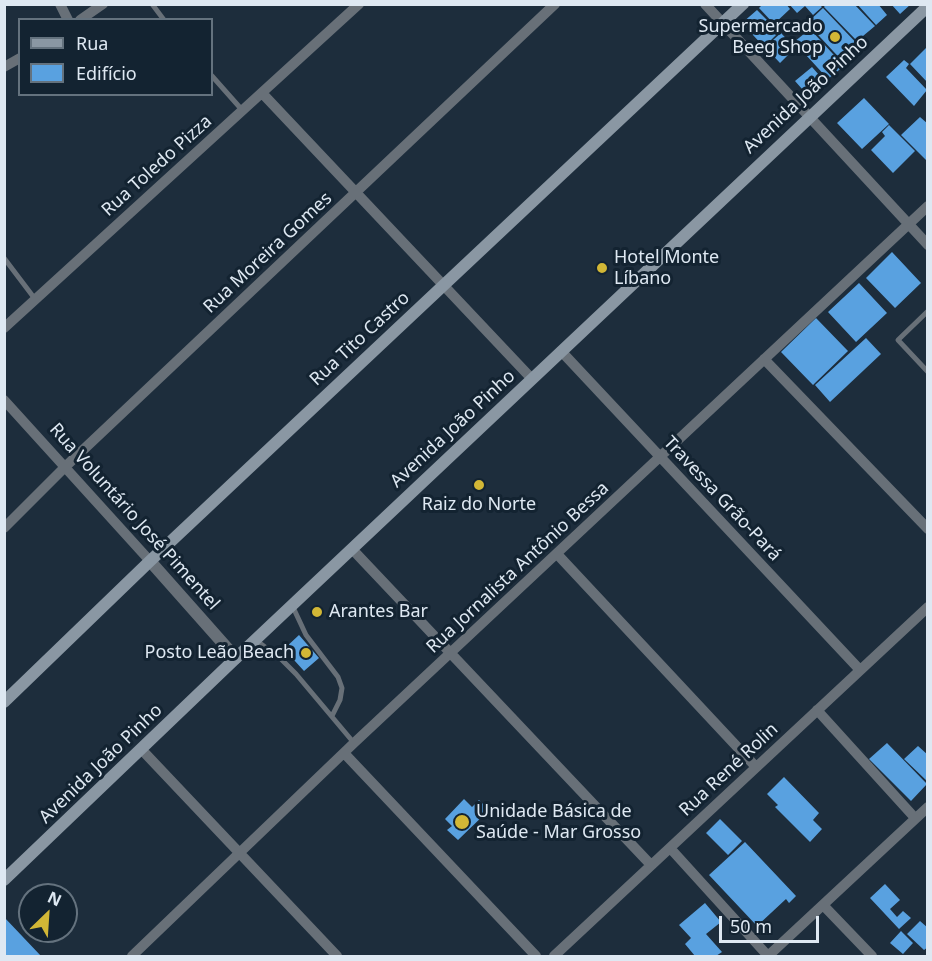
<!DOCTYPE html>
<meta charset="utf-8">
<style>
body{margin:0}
#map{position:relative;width:932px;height:961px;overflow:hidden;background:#1d2d3c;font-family:"Noto Sans",sans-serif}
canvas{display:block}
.frame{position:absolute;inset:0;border:6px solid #dee8f2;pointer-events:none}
.legend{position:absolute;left:18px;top:18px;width:195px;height:78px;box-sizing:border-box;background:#132331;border:2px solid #64727e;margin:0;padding:8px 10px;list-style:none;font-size:18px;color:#dee8f2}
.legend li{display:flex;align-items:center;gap:12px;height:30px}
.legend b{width:30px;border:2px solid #64727e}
.north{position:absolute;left:18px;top:883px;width:60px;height:60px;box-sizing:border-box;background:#132331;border:2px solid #64727e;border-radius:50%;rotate:25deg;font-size:16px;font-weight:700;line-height:24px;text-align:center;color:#dee8f2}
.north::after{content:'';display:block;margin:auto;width:21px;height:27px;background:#d2b736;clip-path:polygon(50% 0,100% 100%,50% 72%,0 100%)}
.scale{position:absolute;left:719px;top:916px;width:100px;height:27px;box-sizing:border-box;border:3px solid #dee8f2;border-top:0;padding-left:8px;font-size:18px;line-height:21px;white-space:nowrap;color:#dee8f2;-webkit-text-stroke:4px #132331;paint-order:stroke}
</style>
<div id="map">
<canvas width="932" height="961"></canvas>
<div class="frame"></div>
<ul class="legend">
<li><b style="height:8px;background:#8a97a3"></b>Rua</li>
<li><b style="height:16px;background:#59a1e0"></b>Edifício</li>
</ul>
<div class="north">N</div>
<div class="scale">50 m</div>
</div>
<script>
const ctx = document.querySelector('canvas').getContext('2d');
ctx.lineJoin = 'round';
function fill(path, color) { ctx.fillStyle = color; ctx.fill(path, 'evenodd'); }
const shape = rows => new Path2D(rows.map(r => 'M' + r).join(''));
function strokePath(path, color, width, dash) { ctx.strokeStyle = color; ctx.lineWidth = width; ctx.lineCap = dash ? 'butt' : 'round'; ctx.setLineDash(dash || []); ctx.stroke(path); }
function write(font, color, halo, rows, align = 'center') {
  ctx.font = font + ' "Noto Sans",sans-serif'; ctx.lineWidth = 6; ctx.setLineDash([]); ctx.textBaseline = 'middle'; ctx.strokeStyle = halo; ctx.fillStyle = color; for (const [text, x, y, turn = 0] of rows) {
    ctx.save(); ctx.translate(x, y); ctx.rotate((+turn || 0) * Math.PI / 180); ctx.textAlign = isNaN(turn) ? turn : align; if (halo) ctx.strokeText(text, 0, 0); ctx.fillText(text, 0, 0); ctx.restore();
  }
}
fill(shape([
 [763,4,786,4,790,9,774,24,759,8],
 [789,4,819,4,822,7,813,15,805,6,797,13],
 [826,4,854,4,875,26,857,41,824,7],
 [857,4,878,4,887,15,876,25],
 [891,4,911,4,900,14],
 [823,8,863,50,846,65,807,23],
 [757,10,779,32,764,47,742,23],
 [810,29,844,66,828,79,794,42],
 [781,33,795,48,780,63,765,47],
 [928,46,928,83,910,64],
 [904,60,909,64,906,68,927,90,914,106,886,77],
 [812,67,826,83,810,98,795,81],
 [864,98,889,124,862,149,837,123],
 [920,117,928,124,928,162,901,135],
 [889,125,915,151,893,173,871,150,885,136,882,132],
 [892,252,921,283,895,308,866,278],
 [859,283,887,313,856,342,828,312],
 [816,318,848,351,813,385,781,352],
 [866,338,881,354,830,402,815,385],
 [299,635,319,658,304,671,284,649],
 [887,743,927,784,911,801,869,759],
 [918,746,928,755,928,782,904,759],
 [784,777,819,813,813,820,822,829,810,842,775,807,778,805,767,794],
 [464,799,472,807,479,800,489,810,458,840,447,830,452,826,445,819],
 [720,819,742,841,728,855,706,833],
 [745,842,796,896,789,903,786,899,757,926,709,875],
 [885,884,900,900,890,909,897,917,903,911,911,918,899,929,870,898],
 [705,903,721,922,706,934,722,952,716,956,695,956,685,944,691,938,679,925],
 [4,917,41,956,4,956],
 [920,921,928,928,928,947,924,950,907,934],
 [901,931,913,943,903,954,890,943]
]), '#59a1e0');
strokePath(shape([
 [152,4,164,20],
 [212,76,243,111],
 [4,258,35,299],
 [928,311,898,340,928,372],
 [292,605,306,635,338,677,342,688,340,700,332,716],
 [257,641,281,659,296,674,354,743]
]), '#687078', 5);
strokePath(shape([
 [60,4,68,20],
 [705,4,928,245],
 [80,20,103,4],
 [4,67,20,58],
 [262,93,532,379],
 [4,328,359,4],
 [561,351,860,670],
 [764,359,928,529],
 [4,400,150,561],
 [4,528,65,467,555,4],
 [352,549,651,865],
 [557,554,756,767],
 [817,710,915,818],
 [142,750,337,956],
 [344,753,536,956],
 [670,848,768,956],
 [823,905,872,956],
 [132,956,354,743,928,206],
 [554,956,928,607],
 [768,956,928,807]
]), '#687078', 10);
strokePath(shape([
 [150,561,236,658]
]), '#687078', 12);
strokePath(shape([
 [4,702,150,561,743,4],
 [4,880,236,658,928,6]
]), '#8a97a3', 12);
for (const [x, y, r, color] of [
 [835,37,6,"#d2b736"],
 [602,268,6,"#d2b736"],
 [479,485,6,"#d2b736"],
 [317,612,6,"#d2b736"],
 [306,653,6,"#d2b736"],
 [462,822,8,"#d2b736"]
]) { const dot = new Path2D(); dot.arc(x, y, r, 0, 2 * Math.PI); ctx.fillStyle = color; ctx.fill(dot); strokePath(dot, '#132331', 2); }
write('18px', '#dee8f2', '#132331', [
 ["Supermercado",823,27,"right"],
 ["Beeg Shop",823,48,"right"],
 ["Hotel Monte",614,258],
 ["Líbano",614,279],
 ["Raiz do Norte",479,505,"center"],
 ["Arantes Bar",329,612],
 ["Posto Leão Beach",294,653,"right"],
 ["Unidade Básica de",476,812],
 ["Saúde - Mar Grosso",476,833]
], 'left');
write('18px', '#dee8f2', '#132331', [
 ["Avenida João Pinho",806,95,-43],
 ["Rua Toledo Pizza",157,166,-42],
 ["Rua Moreira Gomes",268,253,-43],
 ["Rua Tito Castro",360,339,-43],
 ["Avenida João Pinho",453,429,-43],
 ["Travessa Grão-Pará",722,499,47],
 ["Rua Voluntário José Pimentel",134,517,48],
 ["Rua Jornalista Antônio Bessa",518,568,-43],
 ["Avenida João Pinho",101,764,-44],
 ["Rua René Rolin",729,770,-43]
]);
</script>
